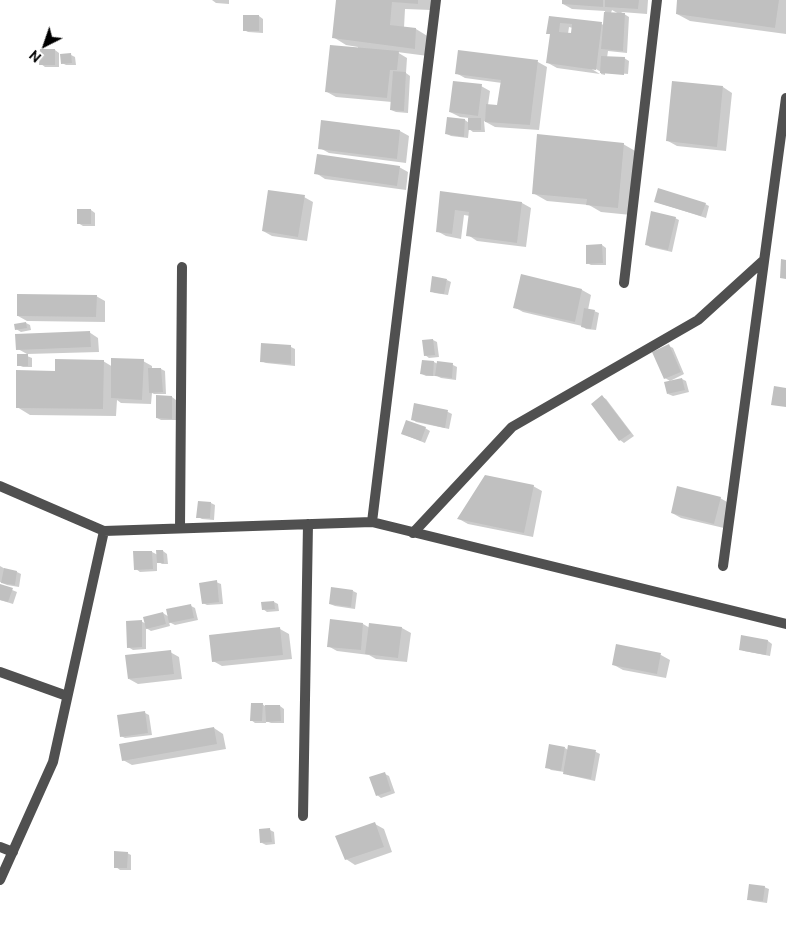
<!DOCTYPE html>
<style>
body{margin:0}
#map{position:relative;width:786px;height:939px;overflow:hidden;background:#fff;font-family:Ubuntu,sans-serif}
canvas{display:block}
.north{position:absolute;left:20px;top:20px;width:50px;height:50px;-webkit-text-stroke:4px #fff;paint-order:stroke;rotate:221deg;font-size:14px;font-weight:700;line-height:20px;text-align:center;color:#000}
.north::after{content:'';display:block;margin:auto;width:18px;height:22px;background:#000;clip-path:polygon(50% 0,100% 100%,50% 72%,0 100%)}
</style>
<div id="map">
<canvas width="786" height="939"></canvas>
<div class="north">N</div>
</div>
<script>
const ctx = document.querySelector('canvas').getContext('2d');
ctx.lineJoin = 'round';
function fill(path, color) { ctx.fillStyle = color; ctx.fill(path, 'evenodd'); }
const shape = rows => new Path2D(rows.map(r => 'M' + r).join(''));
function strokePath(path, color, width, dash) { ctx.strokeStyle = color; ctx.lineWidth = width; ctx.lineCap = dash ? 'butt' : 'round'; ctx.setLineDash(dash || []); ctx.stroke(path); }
fill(shape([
 [212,0,229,0,229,4,216,3],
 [338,0,432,0,431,10,405,9,404,28,416,29,429,37,428,56,397,52,407,58,406,73,410,76,408,113,396,112,391,110,392,102,336,97,327,92,358,49,358,47,346,45,333,37],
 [564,0,648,0,647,14,621,12,629,17,627,53,608,51,607,58,624,58,629,61,628,74,605,72,605,75,601,74,601,72,591,66,590,68,600,74,557,68,548,63,551,35,548,33,550,17,601,24,604,25,605,11,572,9,563,4],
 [612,10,619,14,611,13],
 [569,27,573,28,572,35,568,34],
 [679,0,786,0,786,34,690,21,677,14],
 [244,16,259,16,263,19,263,33,248,32,244,30],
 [55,50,59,53,59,67,45,67,41,64],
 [71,55,75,57,76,65,66,65,62,63],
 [538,62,547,67,539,130,495,127,484,121,485,132,473,132,469,129,468,138,451,136,447,134,449,119,465,120,469,123,469,118,460,117,450,112,481,86,490,91,488,105,498,106,502,83,465,78,456,73],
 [723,87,732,93,726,151,677,146,668,141],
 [322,121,400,131,409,136,406,163,329,153,320,148],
 [623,144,637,152,631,215,601,212,589,205,547,201,533,193],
 [399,167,408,172,406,190,325,179,316,173],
 [441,192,522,203,531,208,526,247,477,241,468,235,470,216,464,215,461,239,446,236,437,231],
 [304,197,313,202,307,241,272,236,263,231],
 [659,203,705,204,709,206,706,218],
 [91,210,95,213,95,226,83,226,78,223],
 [675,218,679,220,672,252,650,247,646,244],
 [602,245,606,248,606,265,591,265,587,263],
 [521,276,582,290,591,295,588,310,594,311,599,313,596,330,586,329,582,326,523,312,514,307],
 [447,280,451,282,448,295,435,293,431,291],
 [96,296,105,301,105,322,27,321,18,316],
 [26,323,30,325,31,330,21,332,16,329],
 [89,332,98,338,99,352,27,354,18,349],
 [433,340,437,342,439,357,429,358,425,355],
 [262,345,291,347,295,349,295,366,266,363,261,361],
 [669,346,673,348,684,374,670,381,665,378],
 [27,356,32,358,32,367,23,367,18,365],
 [103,361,113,367,143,361,152,366,152,369,161,369,165,371,166,394,154,394,152,393,151,404,121,403,117,400,116,416,30,415,17,407,56,372],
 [423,361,434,362,438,364,453,365,457,367,456,380,441,378,437,376,426,376,422,374],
 [682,379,686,381,689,392,673,396,668,394],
 [157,397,172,397,176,400,176,420,161,420,157,418],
 [602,397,606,399,634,436,624,443,620,440],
 [415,405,448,412,452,414,449,429,416,422,412,419],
 [425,428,430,431,425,443,403,434],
 [533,486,542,491,533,537,468,524,459,519],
 [720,498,729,503,724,528,681,518,672,513],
 [211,503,215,505,214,520,202,519,198,517],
 [163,551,167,554,168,564,162,564,157,561,157,571,140,572,136,569,152,552,158,555],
 [0,566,7,570,17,572,21,574,19,587,7,585,0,582],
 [216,582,221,584,223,604,207,605,203,603],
 [0,585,17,592,13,604,0,600],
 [353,591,357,593,355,609,335,606,330,604],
 [274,602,278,604,279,611,267,612,263,609,262,603],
 [191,606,195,608,198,620,175,625,169,622,170,626,151,631,146,628,146,649,133,650,128,647,141,621,146,624,163,613,169,617],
 [363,624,370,628,402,628,411,633,407,662,376,659,369,655,337,651,328,646],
 [280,629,289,634,292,659,222,666,213,661],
 [742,636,768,641,772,644,770,656,744,651,740,649],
 [170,652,179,657,182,679,138,684,129,679],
 [661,655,670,660,666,678,623,670,614,665],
 [262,704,265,706,280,706,284,709,284,723,271,723,266,721,266,723,255,723,251,720],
 [145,713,149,715,152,735,125,738,121,736],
 [214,728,223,734,226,749,132,765,123,760],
 [569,747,596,752,600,754,595,781,568,775,564,772,551,770,547,767,565,748,568,750],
 [385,774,389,776,395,793,381,798,377,795],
 [375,824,384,829,392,852,355,865,346,859],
 [270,830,274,832,275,844,266,845,262,843],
 [127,853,131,855,131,870,120,870,116,867],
 [764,887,769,889,767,903,753,901,748,899]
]), '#0003');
fill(shape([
 [336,0,418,0,418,4,392,2,390,25,416,28,415,49,332,38],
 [562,0,603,0,603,7,562,4],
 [605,0,639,0,638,9,605,7],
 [677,0,779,0,775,28,676,14],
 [604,12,625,13,623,51,601,49],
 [243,15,259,15,259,31,243,31],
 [549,16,602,22,596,70,546,63,550,34,546,34],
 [560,23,572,24,571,33,559,32],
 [330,45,399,51,397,70,390,70,387,98,325,92],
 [40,49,55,49,55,65,39,65],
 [458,50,538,60,530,125,485,122,486,104,497,105,501,80,455,74],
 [71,53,72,63,61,64,60,54],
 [601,56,625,57,624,75,600,73],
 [393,71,406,72,404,111,390,110],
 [453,81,482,84,478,116,449,112],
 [672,81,723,86,717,147,666,141],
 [447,117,465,119,464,137,445,134],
 [468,118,481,118,481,130,468,130],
 [321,120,400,130,397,159,318,149],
 [537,134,624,143,618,208,586,205,587,199,532,194],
 [317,154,400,166,397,186,314,174],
 [658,188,706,203,701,216,654,202],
 [268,190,305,195,298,237,262,231],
 [440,191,522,202,517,243,466,236,469,212,455,210,452,234,436,232],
 [77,209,91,209,91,224,77,224],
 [651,211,676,217,668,250,645,245],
 [602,244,603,263,586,264,586,245],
 [781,259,786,260,786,279,780,278],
 [521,274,582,289,575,322,513,308],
 [432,276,447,279,444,294,430,292],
 [17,294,97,295,96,317,17,316],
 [584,308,595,310,591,329,581,327],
 [26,322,27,328,15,330,14,324],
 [90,331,91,347,16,350,15,334],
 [433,339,435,355,424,356,422,340],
 [261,343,291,345,291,364,260,362],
 [669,344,681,372,664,379,652,352],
 [17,354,28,354,28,366,17,366],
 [111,358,144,359,142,400,111,398],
 [55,359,104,360,103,409,16,408,16,370,55,371],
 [422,360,434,361,433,376,420,374],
 [437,361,453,363,452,378,435,376],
 [148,368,161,368,163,392,149,393],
 [682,378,685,390,667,394,664,382],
 [774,386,786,388,786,407,771,405],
 [156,395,172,396,172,419,156,418],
 [602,395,631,433,619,441,591,404],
 [414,403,448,410,445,428,411,420],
 [406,420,426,427,421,441,401,434],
 [485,475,534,485,524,533,457,519],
 [677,486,721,497,714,524,671,513],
 [198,501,211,502,210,518,196,518],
 [156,550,163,550,164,563,157,563],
 [133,551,152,551,153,569,134,570],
 [4,568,17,571,15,585,1,583],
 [217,580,219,602,202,604,199,583],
 [0,584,13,588,8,602,0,600],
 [331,587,353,590,351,607,329,604],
 [274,601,275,609,262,610,261,602],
 [191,604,194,618,169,623,166,609],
 [163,612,166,624,146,629,143,617],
 [330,619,363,623,361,650,327,647],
 [142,620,142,647,127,648,126,621],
 [369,623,402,627,398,658,365,654],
 [280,627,283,655,212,662,209,635],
 [741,635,768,640,766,655,739,650],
 [616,644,661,653,657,674,612,665],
 [171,650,174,674,128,679,125,655],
 [251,703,263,703,262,721,250,721],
 [265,705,280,705,281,721,266,722],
 [145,711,148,733,120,737,117,715],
 [214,727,217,744,122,761,119,744],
 [549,744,565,747,561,771,545,768],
 [568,745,596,750,591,779,563,774],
 [385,772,391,791,376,796,369,777],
 [375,822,384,847,345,860,335,836],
 [270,828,272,842,260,843,259,829],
 [114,851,128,852,127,868,114,868],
 [749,884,765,886,763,901,747,900]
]), '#c0c0c0');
strokePath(shape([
 [624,283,657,0],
 [0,486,104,531,372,522,786,624],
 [372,522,436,0],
 [180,528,182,267],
 [413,533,512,427,698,320,764,260],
 [723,566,786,98],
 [0,672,67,696],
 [303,816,308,524],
 [0,847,13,852],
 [0,880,53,762,104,531]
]), '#505050', 10);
</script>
